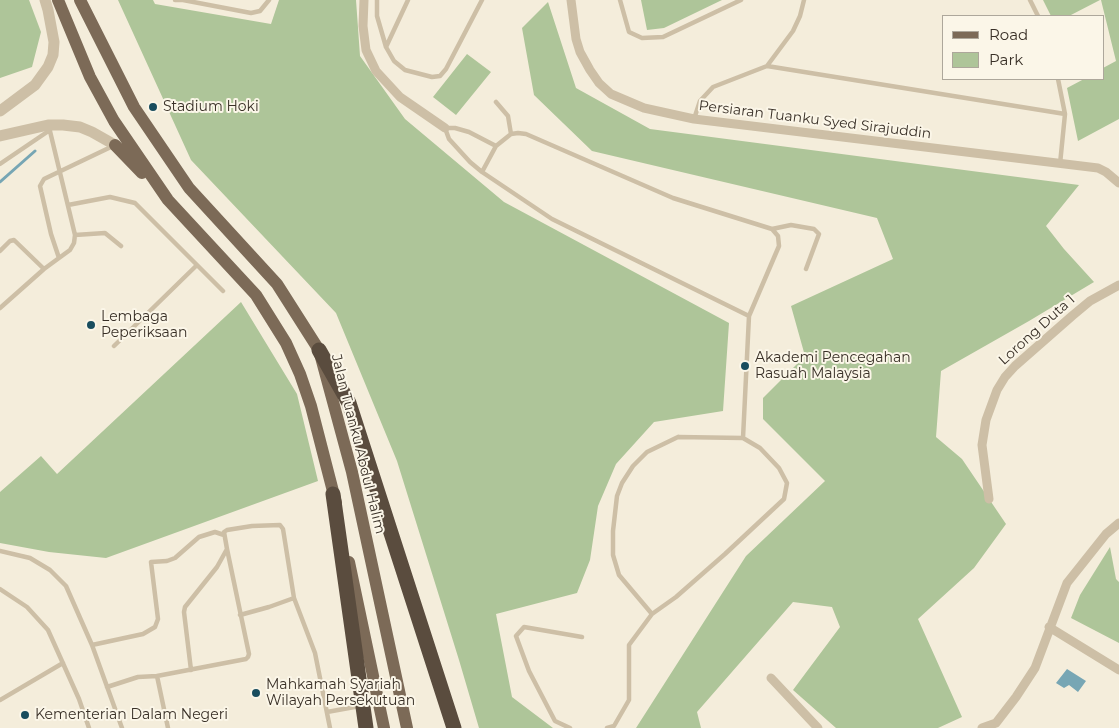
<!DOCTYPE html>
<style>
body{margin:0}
#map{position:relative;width:1119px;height:728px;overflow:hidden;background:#f4eddb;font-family:Montserrat,sans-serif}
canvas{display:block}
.legend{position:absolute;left:942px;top:15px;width:162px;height:65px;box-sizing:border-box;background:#fbf6e8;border:1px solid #ada79b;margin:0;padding:6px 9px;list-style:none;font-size:15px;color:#393027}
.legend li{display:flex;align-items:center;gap:10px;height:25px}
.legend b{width:25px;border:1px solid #ada79b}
</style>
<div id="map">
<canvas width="1119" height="728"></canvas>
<ul class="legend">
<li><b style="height:6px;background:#7c6a57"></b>Road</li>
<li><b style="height:14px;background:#aec599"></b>Park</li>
</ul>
</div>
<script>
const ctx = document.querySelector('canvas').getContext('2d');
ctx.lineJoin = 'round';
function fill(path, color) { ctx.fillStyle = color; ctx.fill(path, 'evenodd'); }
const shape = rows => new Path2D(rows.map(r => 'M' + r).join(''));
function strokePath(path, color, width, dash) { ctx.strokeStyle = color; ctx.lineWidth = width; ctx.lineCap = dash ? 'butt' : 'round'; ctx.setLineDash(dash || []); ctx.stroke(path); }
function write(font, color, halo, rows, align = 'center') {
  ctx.font = font + ' Montserrat,sans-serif'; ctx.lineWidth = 4; ctx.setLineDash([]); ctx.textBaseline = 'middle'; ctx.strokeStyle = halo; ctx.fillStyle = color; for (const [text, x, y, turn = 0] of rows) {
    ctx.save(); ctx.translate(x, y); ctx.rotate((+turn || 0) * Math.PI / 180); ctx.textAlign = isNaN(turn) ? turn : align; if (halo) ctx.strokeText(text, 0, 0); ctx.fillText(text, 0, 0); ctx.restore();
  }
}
fill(shape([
 [0,0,29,0,41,32,32,67,0,78],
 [118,0,153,0,155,4,271,24,279,0,356,0,360,56,405,119,504,202,729,323,723,411,654,422,616,464,598,506,590,560,577,593,496,614,512,697,553,728,479,728,459,660,397,461,336,313,191,160],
 [641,0,722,0,664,28,647,30],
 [1043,0,1100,0,1069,16,1051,16],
 [1101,0,1119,0,1119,119,1078,141,1067,88,1084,79,1103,79,1103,68,1116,61],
 [548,2,576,88,650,129,1079,185,1046,226,1064,249,1094,282,1029,321,941,371,936,437,962,459,1006,524,974,568,918,619,962,717,938,728,836,728,793,690,840,627,832,607,793,602,697,712,701,728,636,728,746,556,825,481,763,419,763,398,805,356,791,306,893,259,877,218,592,151,534,95,522,28],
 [467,54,491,72,456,115,433,97],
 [241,302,297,394,318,481,106,558,49,552,0,543,0,492,41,456,57,474],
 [1110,547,1116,579,1119,582,1119,643,1071,618,1080,595]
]), '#aec599');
fill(shape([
 [1067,669,1086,681,1078,692,1069,685,1064,688,1056,683]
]), '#77a6b4');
strokePath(shape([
 [0,182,35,151]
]), '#77a6b4', 3);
strokePath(shape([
 [175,0,184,0],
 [183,0,251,13,260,11,269,0],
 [377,0,377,16,386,47,394,61,405,70,432,77,440,76,446,69,482,0],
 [620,0,629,32,642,38,663,37,741,0],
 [1030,0,1038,16],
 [386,47,408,0],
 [767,66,1065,114],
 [1058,79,1065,114,1060,164],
 [496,102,508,116,511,134],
 [694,119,700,101,713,87,767,66,793,31,800,16,804,0],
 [49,127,75,235,74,243,70,250,59,258],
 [445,128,455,128,469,132,496,146,511,134,518,133,526,134,673,198,772,229,778,236,779,246,749,316,552,219,482,172,470,162,449,139,445,128],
 [0,164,50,130],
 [482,172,496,146],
 [68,205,110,197,135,203,223,291],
 [772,229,791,225,814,229,819,234,806,269],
 [75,235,105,233,121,246],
 [0,251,10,241,14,240,44,269],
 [0,308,44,269,59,258,51,234,40,186,44,179,113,146],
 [114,346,197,265],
 [678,437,743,438,760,448,779,468,787,483,784,499,725,554,676,597,652,614,619,575,613,555,613,531,617,496,622,483,633,466,647,452,678,437],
 [743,438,749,316],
 [0,551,30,558,50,570,66,586,92,645,122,728],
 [0,589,27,607,48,630,79,699,89,728],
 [240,615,269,607,294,598],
 [92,645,143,634,155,627,158,619,151,562,167,561,175,558,199,537,215,532,224,535],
 [191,670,184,612,185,607,217,567,227,549,224,532,227,530,252,526,280,525,283,529,294,598,315,653,330,728],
 [157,676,168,728],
 [107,687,138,677,157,676,246,659,248,657,249,654,227,549],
 [0,700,63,663],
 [327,712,360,706],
 [570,728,555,721,529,671,516,636,524,627,582,637],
 [607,728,614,726,629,700,629,645,652,614]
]), '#cdbfa6', 4.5);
strokePath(shape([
 [364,0,363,26,366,50,376,71,400,97,445,128],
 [571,0,576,39,580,52,590,70,599,83,611,94,644,108,694,119,1098,168,1106,172,1119,183],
 [989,499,982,445,986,420,997,390,1005,377,1015,366,1072,316,1090,301,1119,285],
 [1049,627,1119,670],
 [771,678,818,728],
 [982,728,996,723,1016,697,1035,668,1067,583,1106,534,1119,523]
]), '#cdbfa6', 9);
strokePath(shape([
 [0,111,35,85,48,67,53,55,54,42,48,10,45,0],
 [0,136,48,125,63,125,80,127,92,132,115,145]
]), '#cdbfa6', 11);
strokePath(shape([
 [58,0,90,77,114,121,168,200,256,295,286,343,300,374,311,406,336,503],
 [80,0,134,107,189,188,277,284,319,350,352,472,407,728],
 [115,145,142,173],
 [349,562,384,728]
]), '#7c6a57', 12);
strokePath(shape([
 [319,350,349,403,454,728],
 [333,494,366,728]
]), '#5a4c3e', 15);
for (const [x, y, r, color] of [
 [153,107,5,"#194d5e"],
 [91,325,5,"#194d5e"],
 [745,366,5,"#194d5e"],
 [256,693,5,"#194d5e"],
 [25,715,5,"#194d5e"]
]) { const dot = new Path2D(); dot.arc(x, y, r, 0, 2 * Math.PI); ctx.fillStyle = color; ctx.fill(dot); strokePath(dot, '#fbf6e8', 2); }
write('14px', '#393027', '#fbf6e8', [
 ["Stadium Hoki",163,107],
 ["Lembaga",101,317],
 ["Peperiksaan",101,333],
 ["Akademi Pencegahan",755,358],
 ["Rasuah Malaysia",755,374],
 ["Mahkamah Syariah",266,685],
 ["Wilayah Persekutuan",266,701],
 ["Kementerian Dalam Negeri",35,715]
], 'left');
write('14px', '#393027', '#fbf6e8', [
 ["Persiaran Tuanku Syed Sirajuddin",815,120,7],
 ["Lorong Duta 1",1037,330,-42],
 ["Jalan Tuanku Abdul Halim",358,444,76]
]);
</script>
